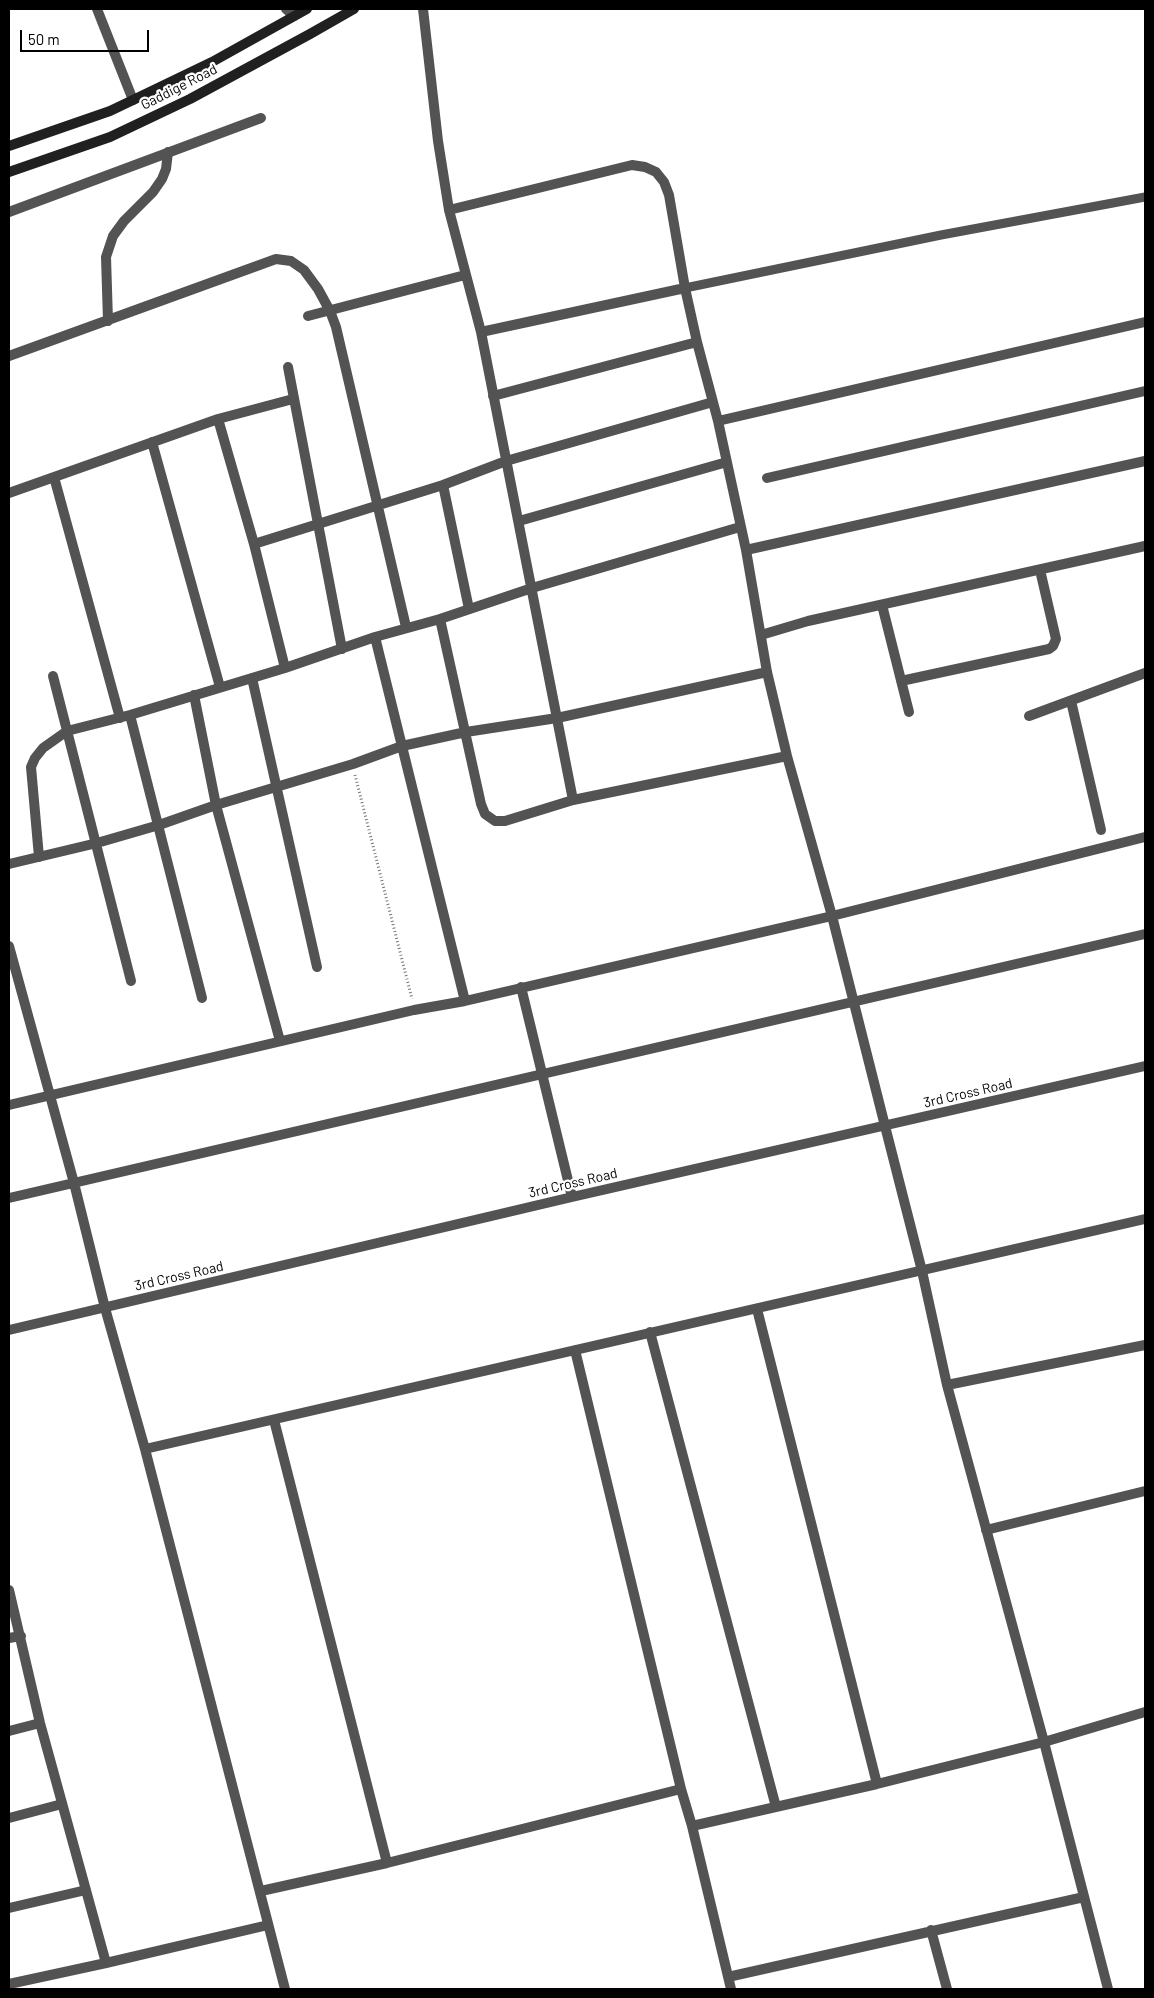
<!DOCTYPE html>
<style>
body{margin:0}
#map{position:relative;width:1154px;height:1998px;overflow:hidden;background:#fff;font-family:Barlow,sans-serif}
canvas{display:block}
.frame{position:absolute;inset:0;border:10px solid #000;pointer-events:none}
.scale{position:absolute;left:20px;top:30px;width:129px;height:22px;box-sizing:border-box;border:2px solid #000;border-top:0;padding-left:6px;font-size:15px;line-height:18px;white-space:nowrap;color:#000;-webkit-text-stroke:4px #fff;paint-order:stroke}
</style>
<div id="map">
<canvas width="1154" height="1998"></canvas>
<div class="frame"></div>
<div class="scale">50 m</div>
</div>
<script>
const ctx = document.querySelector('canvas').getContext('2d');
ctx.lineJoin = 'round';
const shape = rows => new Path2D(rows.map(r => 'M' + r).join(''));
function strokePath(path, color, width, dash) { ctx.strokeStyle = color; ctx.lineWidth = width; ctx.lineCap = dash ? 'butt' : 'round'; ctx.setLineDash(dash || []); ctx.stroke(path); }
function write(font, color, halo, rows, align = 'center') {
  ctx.font = font + ' Barlow,sans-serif'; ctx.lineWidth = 4.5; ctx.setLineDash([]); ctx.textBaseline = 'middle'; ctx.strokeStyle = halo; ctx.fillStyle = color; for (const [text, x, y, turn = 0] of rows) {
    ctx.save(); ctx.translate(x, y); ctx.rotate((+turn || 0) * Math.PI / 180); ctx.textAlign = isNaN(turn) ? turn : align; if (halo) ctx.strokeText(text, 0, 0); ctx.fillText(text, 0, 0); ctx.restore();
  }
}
strokePath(shape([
 [355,775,412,999]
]), '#757575', 3, [1, 2.5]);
strokePath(shape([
 [685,288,941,235,1145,197]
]), '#535353', 9);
strokePath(shape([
 [97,9,133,100],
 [286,9,294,16],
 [423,9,438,141,449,210,481,332,573,800],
 [449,210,632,165,645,167,656,172,664,182,669,195,685,288,697,342,718,421,746,550,767,672,787,756,832,916,885,1126,922,1271,947,1385,1044,1742,1108,1989],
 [9,212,261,118],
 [308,316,465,275],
 [108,321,106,257,113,236,124,221,153,192,162,179,166,169,168,152],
 [481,332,685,288],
 [9,356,276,259,291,261,304,270,318,289,330,311,336,327,406,627],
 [288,367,342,649],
 [493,396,697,342],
 [218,419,254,544,285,668],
 [718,421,1145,322],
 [152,442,220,687],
 [54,477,120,718],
 [767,478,1145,391],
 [443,485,469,609],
 [9,493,218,419,293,399],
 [519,521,727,462],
 [254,544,443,485,506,461,713,402],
 [746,550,1145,461],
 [882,605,909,712],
 [440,619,481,804,485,814,495,821,505,821,573,800,787,756],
 [761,635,808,621,1145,546],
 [375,637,465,1001],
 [53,676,131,981],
 [252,678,317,967],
 [901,681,1049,649,1053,646,1056,639,1040,570],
 [194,695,216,805,280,1041],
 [1071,701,1101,830],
 [130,715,202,998],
 [1029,716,1145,673],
 [39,857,31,767,35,758,43,748,67,731,130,715,285,668,375,637,440,619,532,588,740,527],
 [9,864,97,843,159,825,216,805,353,764,402,746,466,732,557,718,767,672],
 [9,946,74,1183,105,1308,145,1449,285,1989],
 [521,987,572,1197],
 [9,1105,414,1010,465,1001,832,916,1145,837],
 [9,1198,1145,934],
 [757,1309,877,1784],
 [9,1330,572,1197,1145,1066],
 [650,1332,776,1807],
 [575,1350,681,1789,692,1826,731,1989],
 [947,1385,1145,1345],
 [274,1420,387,1863],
 [145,1449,1145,1219],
 [986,1530,1145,1491],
 [9,1590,40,1723,106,1963],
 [9,1638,21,1636],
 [9,1731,40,1723],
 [9,1818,62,1804],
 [692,1826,877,1784,1044,1742,1145,1712],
 [261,1891,387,1863,681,1789],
 [9,1908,86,1890],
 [931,1930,947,1989],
 [728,1977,1084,1897],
 [9,1984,106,1963,268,1925]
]), '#535353', 10);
strokePath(shape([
 [9,146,110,111,133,100,212,62,307,9],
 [9,172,110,137,190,99,310,34,354,9]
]), '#202020', 10);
write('14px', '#000', '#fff', [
 ["Gaddige Road",179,87,-27],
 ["3rd Cross Road",968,1093,-13],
 ["3rd Cross Road",573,1183,-13],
 ["3rd Cross Road",179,1276,-13]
]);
</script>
